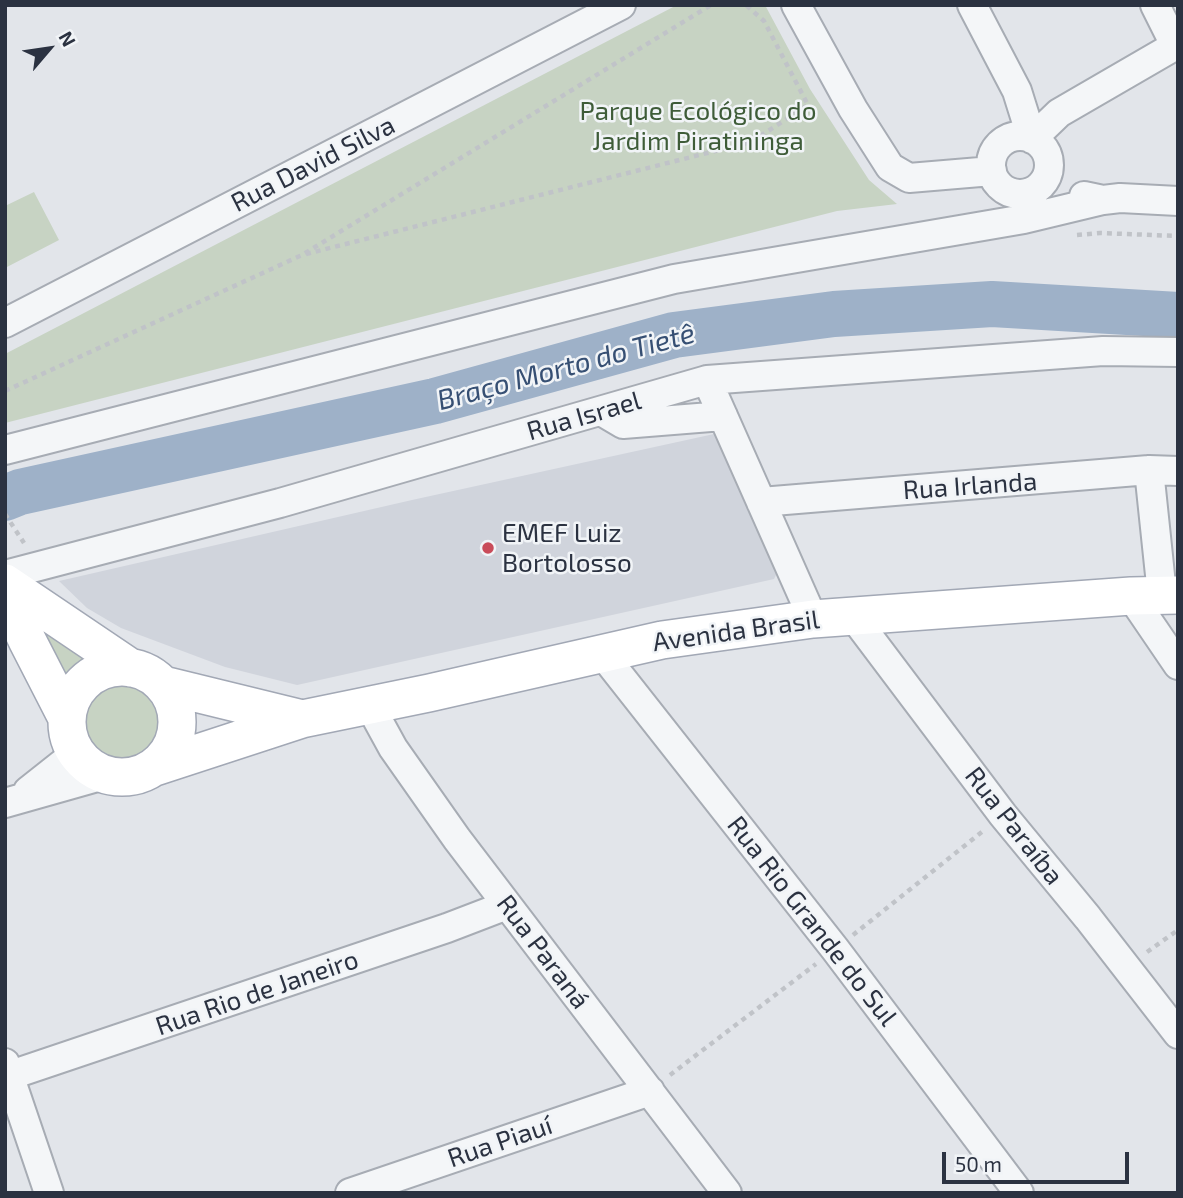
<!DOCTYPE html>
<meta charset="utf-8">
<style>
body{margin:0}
#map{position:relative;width:1183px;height:1198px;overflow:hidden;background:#e2e5ea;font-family:"Exo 2",sans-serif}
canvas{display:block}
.frame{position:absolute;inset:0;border:7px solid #2b3241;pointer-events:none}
.north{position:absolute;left:14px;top:14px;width:70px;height:70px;-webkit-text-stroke:5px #f1f4f7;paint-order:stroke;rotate:61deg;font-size:19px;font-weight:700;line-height:28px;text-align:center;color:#2b3241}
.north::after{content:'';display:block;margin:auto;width:24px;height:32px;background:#2b3241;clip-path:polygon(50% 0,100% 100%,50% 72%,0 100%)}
.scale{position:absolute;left:942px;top:1152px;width:187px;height:32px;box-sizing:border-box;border:4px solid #2b3241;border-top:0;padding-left:9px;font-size:21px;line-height:24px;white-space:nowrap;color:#2b3241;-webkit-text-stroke:5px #f1f4f7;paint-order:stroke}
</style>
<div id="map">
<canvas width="1183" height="1198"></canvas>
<div class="frame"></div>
<div class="north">N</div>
<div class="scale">50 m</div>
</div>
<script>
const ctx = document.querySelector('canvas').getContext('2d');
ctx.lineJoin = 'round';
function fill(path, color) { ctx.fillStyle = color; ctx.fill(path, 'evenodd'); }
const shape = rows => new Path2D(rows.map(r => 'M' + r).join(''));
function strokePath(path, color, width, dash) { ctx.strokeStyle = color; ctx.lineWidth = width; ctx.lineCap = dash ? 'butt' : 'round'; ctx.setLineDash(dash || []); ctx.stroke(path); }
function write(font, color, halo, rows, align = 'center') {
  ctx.font = font + ' "Exo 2",sans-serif'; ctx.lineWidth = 5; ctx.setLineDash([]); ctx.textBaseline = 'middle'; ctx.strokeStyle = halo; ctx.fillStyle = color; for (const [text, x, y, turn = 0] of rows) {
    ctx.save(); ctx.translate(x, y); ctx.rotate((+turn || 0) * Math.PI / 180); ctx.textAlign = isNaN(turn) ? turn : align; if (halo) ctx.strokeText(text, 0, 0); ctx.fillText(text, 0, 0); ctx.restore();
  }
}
fill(shape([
 [714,434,719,436,779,569,774,579,297,685,225,667,121,628,87,608,59,581,412,500]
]), '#d0d4dc');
fill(shape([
 [677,5,765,5,810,89,869,180,897,204,837,211,5,423,5,354],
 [34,192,59,240,5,268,5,206],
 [25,610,91,660,67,687],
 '86 722a38 38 0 1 1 76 0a38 38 0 1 1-76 0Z'
]), '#c7d3c3');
strokePath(shape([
 [5,498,20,492,435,401,674,335,834,314,992,304,1178,315]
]), '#9eb1c8', 46);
const minor = shape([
 [796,5,853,109,890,167,909,178,992,171],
 [972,5,1017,91,1032,139,1059,113,1178,44],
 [1155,5,1175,45],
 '991 165a29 29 0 1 1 58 0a29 29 0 1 1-58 0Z',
 [1084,196,1103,200,1120,198,1178,201],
 [5,323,621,5],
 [707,380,813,619],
 [601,411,623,424,723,416],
 [5,450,674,279,1024,219,1103,200],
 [1149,470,1162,594],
 [761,502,1149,470,1178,471],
 [5,575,280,503,707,380,1103,351,1178,352],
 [1131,596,1178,665],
 [853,616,1003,815,1088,918,1178,1034],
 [601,652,835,949,1019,1193],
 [370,706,393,748,457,839,727,1193],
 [28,791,76,753],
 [5,803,104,775],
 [5,1063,49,1193],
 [5,1077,447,928,507,905],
 [350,1193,650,1091]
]);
const major = shape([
 [5,583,131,668],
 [5,585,13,611,27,640,67,718],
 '67 722a55 55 0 1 1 110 0a55 55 0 1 1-110 0Z',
 [163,685,302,719],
 [155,767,302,719,429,693,662,640,813,619,1131,596,1178,595]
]);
strokePath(minor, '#a7acb4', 32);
strokePath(major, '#a2a8b5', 40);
strokePath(shape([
 [1077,235,1100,233,1178,236],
 [306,254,751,142,808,105,764,21,746,5],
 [5,391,302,255,711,5],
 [5,514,24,543],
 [853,935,983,831],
 [1147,952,1178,930],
 [670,1075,816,964]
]), '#c0c3c8', 4.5, [5, 5]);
strokePath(minor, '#f4f6f8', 28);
strokePath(major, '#fff', 37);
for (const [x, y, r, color] of [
 [488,548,7,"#c94c5a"]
]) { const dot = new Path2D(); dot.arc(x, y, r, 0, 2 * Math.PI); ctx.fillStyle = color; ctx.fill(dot); strokePath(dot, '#f1f4f7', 2.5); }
write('26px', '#3e5c38', '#f1f4f7', [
 ["Parque Ecológico do",698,111],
 ["Jardim Piratininga",698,141]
]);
write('26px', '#2b3241', '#f1f4f7', [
 ["Rua David Silva",313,164,-27],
 ["Rua Israel",584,416,-16],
 ["Rua Irlanda",970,486,-4],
 ["Avenida Brasil",736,631,-8],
 ["Rua Paraíba",1014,826,52],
 ["Rua Rio Grande do Sul",812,921,52],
 ["Rua Paraná",543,952,53],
 ["Rua Rio de Janeiro",257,993,-19],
 ["Rua Piauí",500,1142,-19]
]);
write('26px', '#2b3241', '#f1f4f7', [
 ["EMEF Luiz",502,533],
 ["Bortolosso",502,563]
], 'left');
write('italic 28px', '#364f73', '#f1f4f7', [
 ["Braço Morto do Tietê",566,367,-15]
]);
</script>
